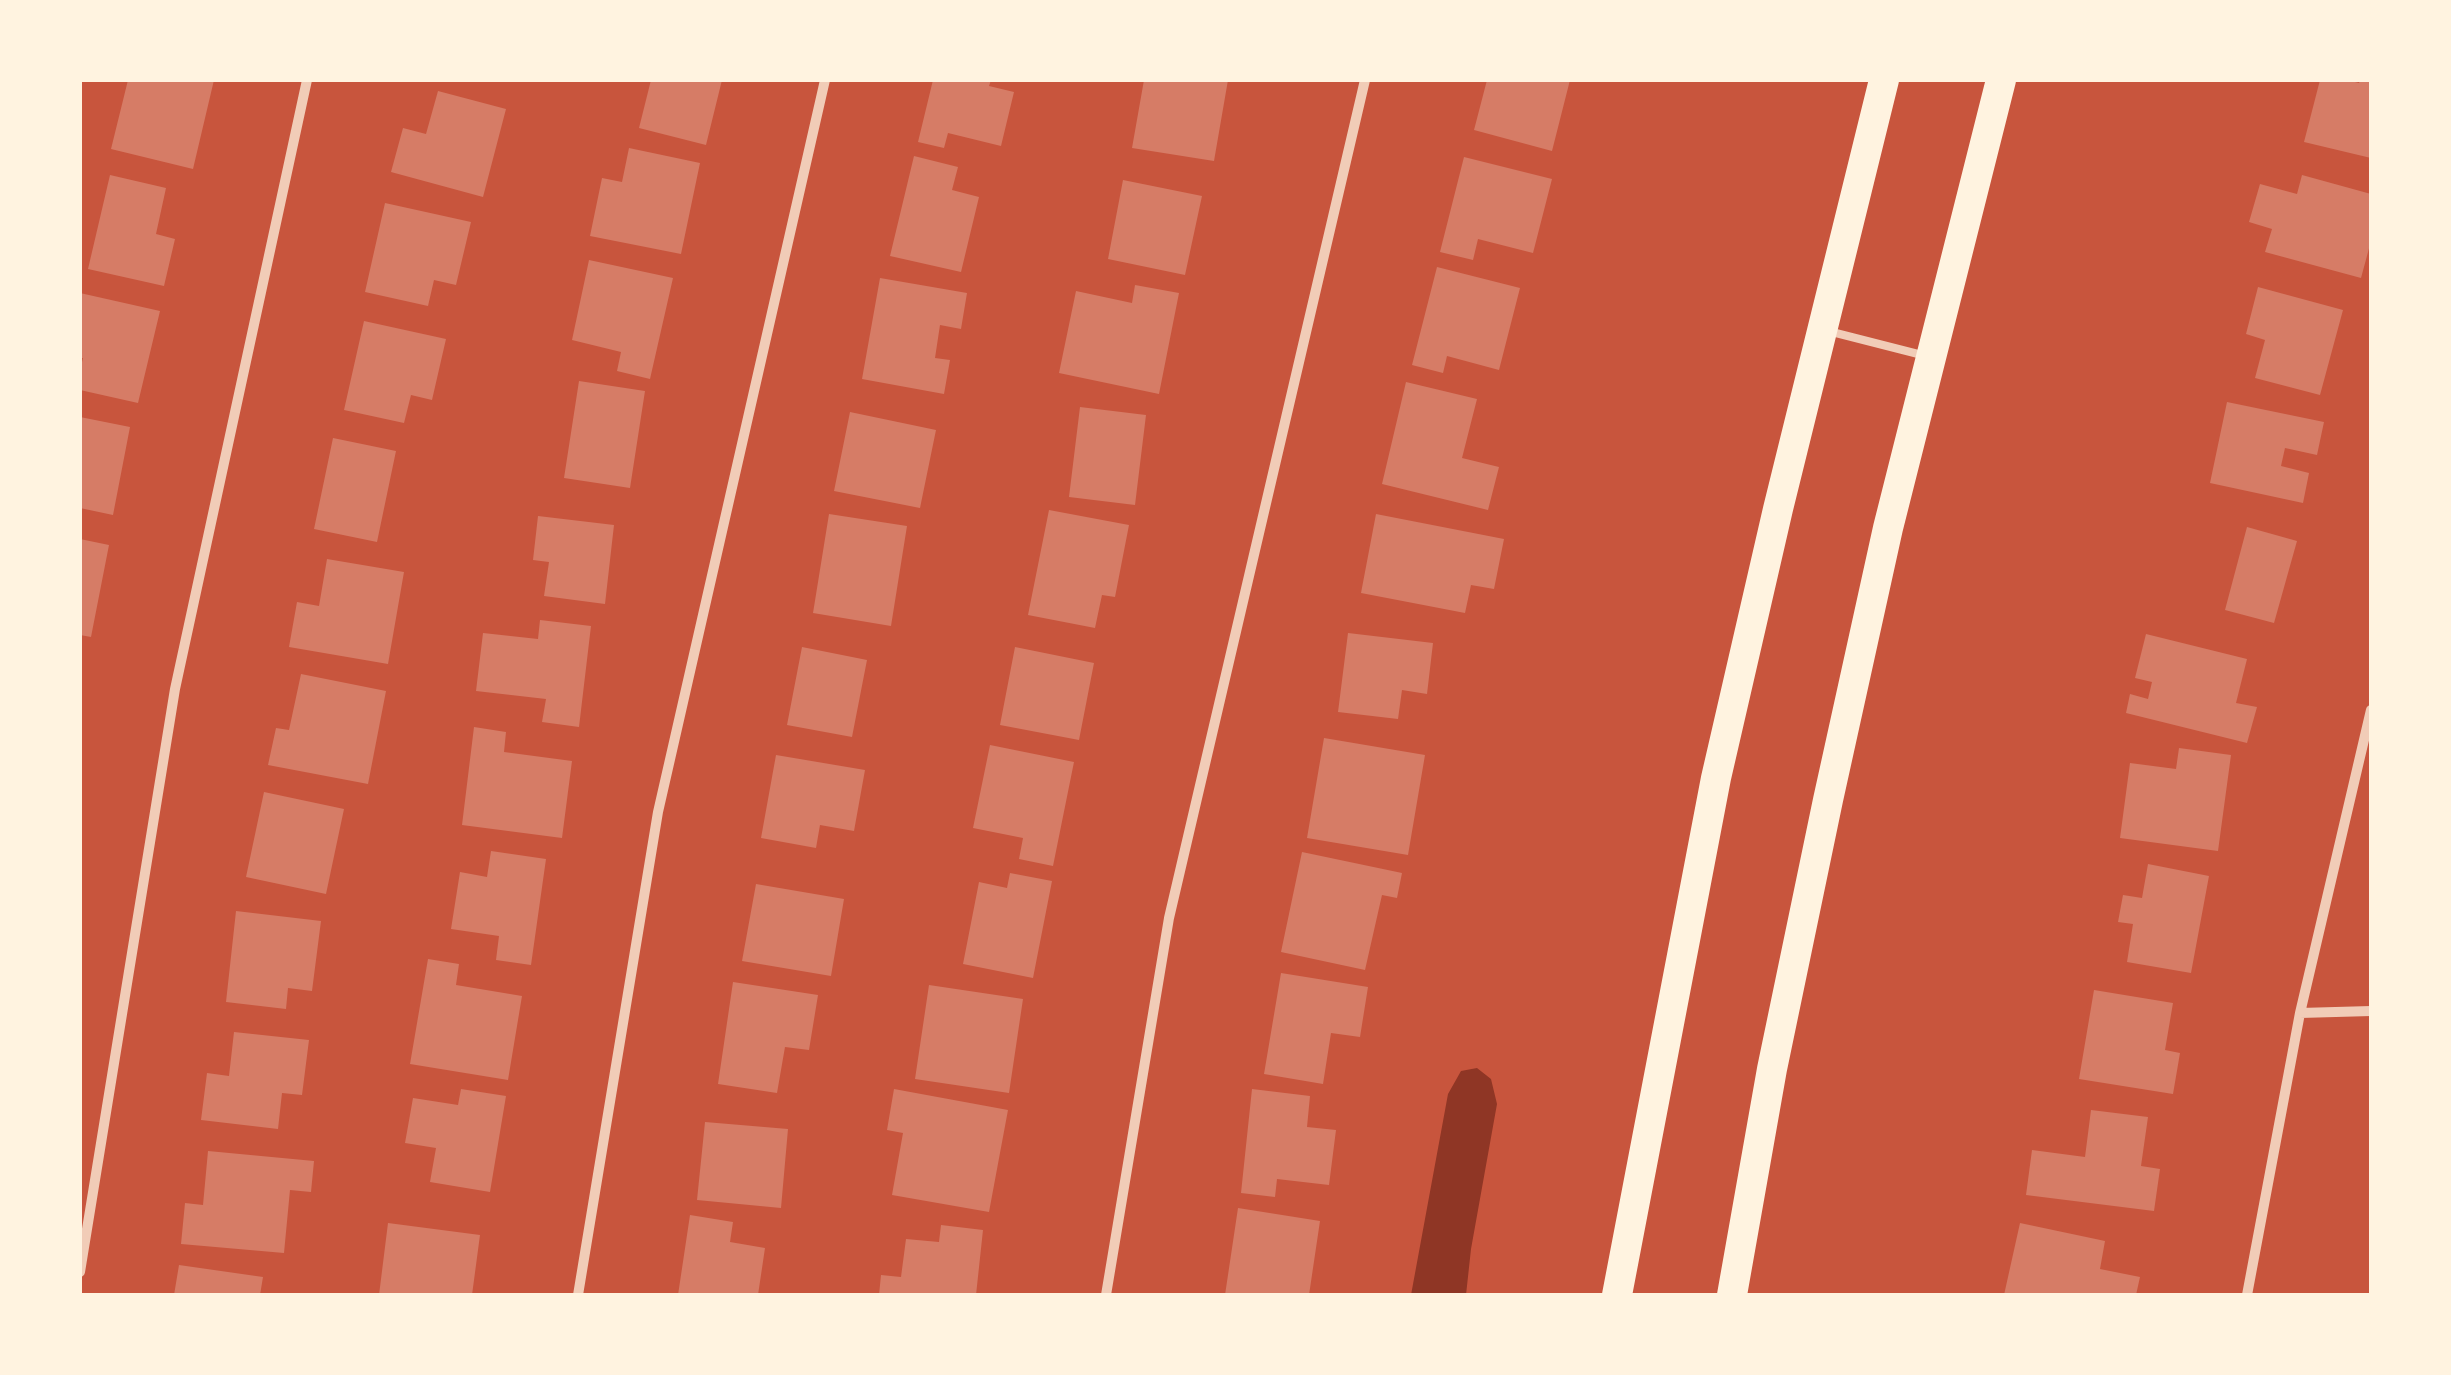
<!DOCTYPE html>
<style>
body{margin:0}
#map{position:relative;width:2451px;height:1375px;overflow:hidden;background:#c8553d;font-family:Jost,sans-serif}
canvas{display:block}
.frame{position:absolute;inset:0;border:82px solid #fff3e0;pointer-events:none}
</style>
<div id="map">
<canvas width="2451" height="1375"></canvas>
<div class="frame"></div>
</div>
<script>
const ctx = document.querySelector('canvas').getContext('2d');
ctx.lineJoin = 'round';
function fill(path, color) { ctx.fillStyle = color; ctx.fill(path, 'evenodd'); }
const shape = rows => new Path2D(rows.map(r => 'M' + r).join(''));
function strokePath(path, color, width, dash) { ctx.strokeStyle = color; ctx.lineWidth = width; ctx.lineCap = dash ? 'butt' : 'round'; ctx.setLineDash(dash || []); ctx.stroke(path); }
fill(shape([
 [1477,1068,1491,1079,1497,1104,1471,1249,1466,1295,1411,1295,1448,1094,1461,1071]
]), '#8f3625');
fill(shape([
 [128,80,214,80,193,169,111,149],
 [651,80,722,80,706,145,639,128],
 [933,80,991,80,989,86,1014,92,1001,146,948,133,944,148,918,142],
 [1144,80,1228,80,1214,161,1132,148],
 [1487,80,1570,80,1552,151,1474,130],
 [2320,80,2347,80,2359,83,2360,80,2371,80,2371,158,2304,142],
 [438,91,506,109,483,197,391,172,403,128,426,134],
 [629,148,700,163,681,254,590,236,602,178,622,182],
 [914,156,958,167,952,190,979,197,961,272,890,256],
 [1464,157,1552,179,1533,253,1478,239,1473,260,1440,252],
 [110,175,166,188,156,234,175,239,164,286,88,269],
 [2302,175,2371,194,2371,241,2361,278,2265,252,2272,229,2249,222,2260,184,2297,194],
 [1123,180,1202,196,1185,275,1108,259],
 [385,203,471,222,456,285,434,280,428,306,365,292],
 [589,260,673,278,650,379,617,371,621,352,572,340],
 [1437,267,1520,288,1499,370,1447,356,1443,373,1412,365],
 [880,278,967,293,961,329,940,325,935,358,950,360,944,394,862,379],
 [1135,285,1179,293,1159,394,1059,373,1076,291,1132,303],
 [2258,287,2343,310,2320,395,2255,378,2265,340,2246,334],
 [80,293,160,311,138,403,80,390,80,370,83,358,80,358],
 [364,321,446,339,432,400,411,395,404,423,344,410],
 [579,381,645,391,630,488,564,478],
 [1406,382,1477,399,1462,458,1499,467,1488,510,1382,484],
 [2227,402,2324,422,2317,455,2285,448,2281,466,2309,473,2303,503,2210,483],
 [1080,407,1146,415,1135,505,1069,497],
 [850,412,936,430,920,508,834,491],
 [80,417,130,427,113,515,80,508],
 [333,438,396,451,377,542,314,529],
 [1049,510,1129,525,1115,597,1102,595,1095,628,1028,615],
 [829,514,907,526,891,626,813,613],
 [1376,514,1504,539,1494,589,1471,585,1465,613,1361,593],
 [538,516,614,525,605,604,544,596,549,562,533,560],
 [2247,527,2297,541,2274,623,2225,610],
 [80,539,109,545,91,637,80,635],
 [327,559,404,572,388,664,289,647,297,602,319,606],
 [540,620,591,626,579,727,542,722,546,699,476,691,483,633,538,639],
 [1348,633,1433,643,1427,694,1402,690,1398,719,1338,712],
 [2146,634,2247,659,2236,703,2257,707,2247,743,2126,713,2130,694,2148,699,2152,682,2135,678],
 [802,647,867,660,852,737,787,725],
 [1015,647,1094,663,1079,740,1000,725],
 [301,674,386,691,368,784,268,765,276,728,289,730],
 [474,727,506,732,504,752,572,761,562,838,462,825],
 [1324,738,1425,755,1408,855,1307,838],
 [990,745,1074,762,1053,866,1019,859,1023,838,973,828],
 [2179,748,2231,755,2218,851,2120,838,2130,763,2176,769],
 [776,755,865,770,854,831,820,825,816,848,761,838],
 [264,792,344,809,326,894,246,877],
 [491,851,546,859,531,965,496,960,499,936,451,929,460,872,487,877],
 [1302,852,1402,873,1397,898,1382,895,1365,970,1281,952],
 [2148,864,2209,876,2191,973,2127,962,2133,924,2118,922,2123,895,2142,898],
 [1010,873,1052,881,1033,978,963,964,979,882,1007,888],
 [756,884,844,899,831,976,742,961],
 [236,911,321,921,312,991,288,988,286,1009,226,1002],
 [428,959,459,964,456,985,522,996,508,1080,410,1064],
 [1281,973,1368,987,1360,1037,1331,1033,1323,1084,1264,1074],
 [733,982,818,995,809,1050,785,1047,777,1093,718,1084],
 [929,985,1023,999,1009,1093,915,1079],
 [2094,990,2173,1003,2165,1050,2180,1053,2173,1094,2079,1079],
 [234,1032,309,1040,302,1095,282,1093,278,1129,201,1120,207,1073,229,1076],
 [461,1089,506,1096,490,1192,430,1182,436,1148,405,1143,413,1098,458,1105],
 [894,1089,1008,1110,989,1212,892,1195,903,1133,887,1130],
 [1252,1089,1310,1096,1307,1127,1336,1130,1329,1185,1277,1179,1275,1197,1241,1193],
 [2091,1110,2148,1117,2141,1166,2160,1169,2154,1211,2026,1195,2032,1150,2085,1157],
 [705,1122,788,1129,781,1208,697,1200],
 [208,1151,314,1161,311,1192,290,1190,284,1253,181,1244,185,1203,203,1205],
 [1238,1208,1320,1221,1309,1295,1225,1295],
 [690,1215,733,1222,730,1242,765,1248,758,1295,678,1295],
 [388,1223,480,1235,472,1295,379,1295],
 [2020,1223,2105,1241,2100,1269,2140,1277,2136,1295,2004,1295],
 [941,1225,983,1230,976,1295,879,1295,881,1275,901,1277,906,1239,939,1242],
 [179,1265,263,1277,260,1295,174,1295]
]), '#d67c66');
strokePath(shape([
 [1828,331,1926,356]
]), '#f1ccb7', 8);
strokePath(shape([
 [2300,1013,2371,1011],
 [80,1272,175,689,307,80],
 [578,1295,658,812,825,80],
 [1106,1295,1169,918,1365,80],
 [2247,1295,2300,1013,2371,710]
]), '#f1ccb7', 10);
strokePath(shape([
 [1617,1295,1716,778,1778,509,1884,80],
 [1732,1295,1772,1069,1828,800,1888,528,2001,80]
]), '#fff3e0', 30);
</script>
